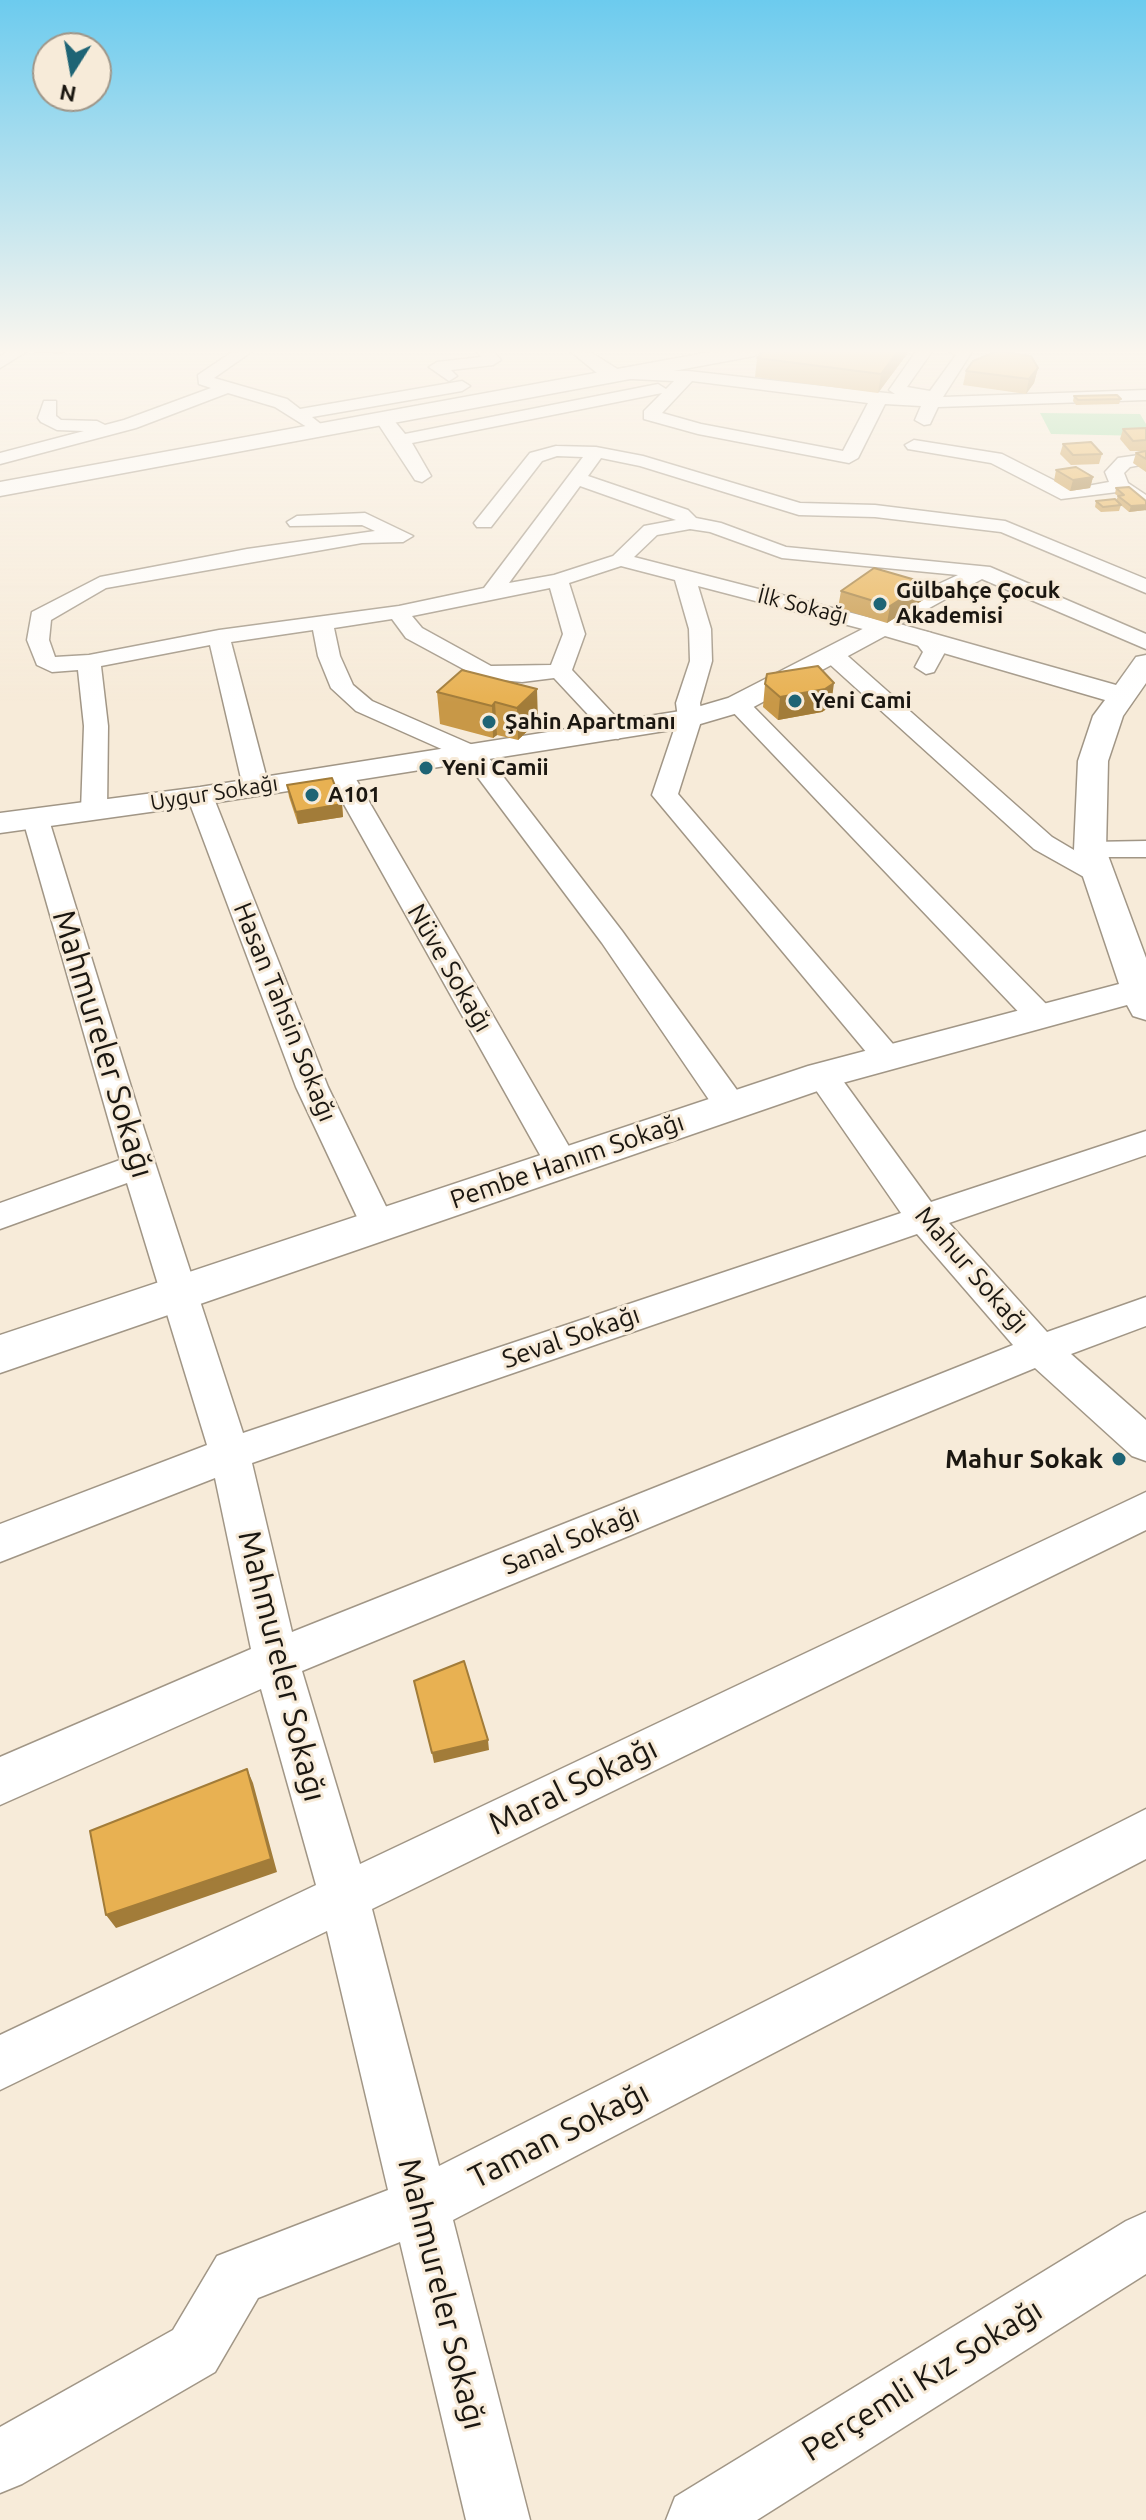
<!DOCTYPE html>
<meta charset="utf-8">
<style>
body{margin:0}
#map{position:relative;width:1146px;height:2520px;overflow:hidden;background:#f7ebd9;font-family:Ubuntu,sans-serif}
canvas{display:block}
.north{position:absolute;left:32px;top:32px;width:80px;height:80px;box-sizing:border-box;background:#f7ebd9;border:2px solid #9f9689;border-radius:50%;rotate:191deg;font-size:22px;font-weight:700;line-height:32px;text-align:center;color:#1b1711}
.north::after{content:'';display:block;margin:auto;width:28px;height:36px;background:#1e6475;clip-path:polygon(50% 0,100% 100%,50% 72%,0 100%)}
</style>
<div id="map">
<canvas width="1146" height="2520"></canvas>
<div class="north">N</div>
</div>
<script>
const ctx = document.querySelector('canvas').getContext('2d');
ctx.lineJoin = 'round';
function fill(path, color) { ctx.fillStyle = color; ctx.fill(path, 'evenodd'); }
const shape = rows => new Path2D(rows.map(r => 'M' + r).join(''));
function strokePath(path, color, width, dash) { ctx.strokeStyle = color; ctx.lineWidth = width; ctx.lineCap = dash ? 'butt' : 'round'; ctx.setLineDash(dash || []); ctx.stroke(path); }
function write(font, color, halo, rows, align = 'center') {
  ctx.font = font + ' Ubuntu,sans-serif'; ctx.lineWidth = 6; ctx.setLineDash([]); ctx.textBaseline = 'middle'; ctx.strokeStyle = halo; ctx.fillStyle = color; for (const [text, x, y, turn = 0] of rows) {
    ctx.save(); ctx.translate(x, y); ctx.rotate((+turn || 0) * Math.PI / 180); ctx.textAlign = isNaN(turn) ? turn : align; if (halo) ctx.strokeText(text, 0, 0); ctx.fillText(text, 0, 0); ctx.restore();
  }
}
fill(shape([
 [1040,413,1140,414,1146,424,1146,436,1051,434]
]), '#94dea4');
const street = shape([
 [10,350,29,350,0,368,0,356,10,350],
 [235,350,254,350,214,378,287,399,300,409,462,381,470,386,462,391,312,417,327,429,318,434,275,407,228,393,136,428,0,464,0,453,84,431,57,430,41,422,38,418,44,401,56,401,56,416,61,420,97,421,105,425,124,420,211,388,199,384,198,375,235,350],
 [475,350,492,350,501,360,493,365,451,370,457,376,449,381,429,367,437,362,481,357,475,350],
 [569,350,587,350,619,370,688,371,895,394,889,390,917,350,933,350,907,387,930,391,956,355,947,350,973,350,943,397,1146,390,1146,400,938,407,930,424,924,425,915,420,921,406,885,404,858,458,849,463,698,434,644,419,644,411,662,393,412,443,431,476,422,482,415,480,377,422,386,417,392,418,405,434,658,384,666,389,674,381,612,378,597,373,569,350],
 [692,381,868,403,843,451,701,424,662,413,692,381],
 [914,440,1002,454,1071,489,1109,482,1105,472,1118,458,1146,454,1146,464,1130,467,1124,473,1128,483,1146,495,1146,509,1117,492,1061,499,991,463,908,449,905,445,914,440],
 [556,446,596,447,643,456,800,503,875,505,1005,521,1146,579,1146,593,1001,532,875,517,799,515,640,466,601,458,588,476,688,510,696,518,721,523,786,547,990,567,1146,634,1146,649,982,579,882,634,698,586,711,629,712,661,700,703,702,718,678,794,899,1051,904,1058,899,1065,888,1068,877,1065,652,795,678,718,676,703,690,661,689,629,675,580,621,566,569,583,585,634,572,670,630,732,618,739,609,737,554,678,522,682,480,678,406,638,392,619,334,628,340,656,353,685,372,701,482,749,622,931,742,1097,746,1105,742,1113,730,1116,718,1113,602,943,464,759,356,711,331,688,318,656,313,630,231,642,269,787,256,795,243,787,210,645,101,666,108,726,107,811,94,819,81,811,84,726,78,670,52,672,37,665,27,640,32,612,100,577,247,549,375,531,362,525,290,526,287,522,297,516,365,513,413,536,403,542,362,543,106,588,51,620,49,640,55,657,89,655,219,630,399,606,484,588,583,457,557,456,542,461,491,527,477,527,474,523,530,453,556,446],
 [580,486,676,520,644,526,613,556,554,575,509,583,580,486],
 [690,529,710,532,782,558,958,575,915,595,879,620,634,557,657,535,690,529],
 [550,588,563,634,551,665,491,666,422,628,412,616,550,588],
 [923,631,931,633,945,652,934,672,926,674,915,667,923,652,912,638,923,631],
 [833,648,841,650,1052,837,1079,853,1077,850,1081,844,1090,842,1146,841,1146,857,1084,857,1114,878,1110,884,1100,886,1034,849,825,660,822,655,825,650,833,648],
 [738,697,746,699,1052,1010,1056,1017,1052,1024,1041,1027,1030,1024,730,709,726,704,730,699,738,697],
 [340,766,353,774,578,1162,573,1170,561,1174,549,1170,544,1162,327,774,340,766],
 [200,788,213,796,328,1087,395,1225,389,1234,377,1238,365,1234,296,1087,187,796,200,788],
 [36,812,49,820,144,1129,243,1433,901,1213,811,1083,806,1075,811,1067,822,1064,833,1067,931,1202,1146,1131,1146,1155,949,1223,1047,1332,1146,1297,1146,1326,1071,1354,1146,1420,1146,1461,1132,1456,1035,1368,302,1671,360,1864,1146,1492,1146,1530,372,1909,439,2166,1146,1809,1146,1859,453,2220,530,2520,466,2520,400,2242,258,2298,215,2372,22,2484,0,2493,0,2427,173,2330,217,2256,388,2190,327,1931,0,2090,0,2035,316,1885,261,1689,0,1805,0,1757,251,1649,215,1478,0,1562,0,1524,207,1445,127,1183,0,1229,0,1203,120,1160,23,820,36,812],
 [917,1234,1013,1345,292,1632,252,1463,917,1234],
 [1146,2212,1146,2274,757,2520,666,2520,675,2497,1126,2221,1146,2212]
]);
const secondary = shape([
 [882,619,1116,685,1136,657,1146,655,1146,683,1123,716,1108,761,1106,850,1146,958,1146,1020,1133,1016,1127,1005,835,1085,0,1373,0,1335,808,1066,1119,984,1074,850,1078,761,1093,716,1105,700,885,636,748,710,690,727,200,805,0,833,0,813,200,787,687,710,728,698,882,619]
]);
const primary = shape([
 [721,350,763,350,754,356,0,496,0,482,721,350]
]);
strokePath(street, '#a19686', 3);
strokePath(secondary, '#a19686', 3);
strokePath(primary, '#a19686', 3);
fill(street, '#fff');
fill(secondary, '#fff');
fill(primary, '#fff');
fill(shape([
 [33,350,67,350,63,354,34,353],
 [910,350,878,393,755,377,757,358],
 [1038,368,1034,383,1026,394,963,385,966,371],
 [1074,396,1121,399,1119,404,1076,405,1073,401],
 [1146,428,1146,451,1130,451,1120,439,1123,429],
 [1063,444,1102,454,1099,464,1071,465,1060,454],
 [1146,451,1146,472,1133,463,1136,453],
 [1056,470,1093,477,1090,488,1070,491,1054,481],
 [1116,488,1146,501,1146,510,1129,512,1116,501,1121,505,1119,511,1101,512,1095,507,1096,501,1116,501,1118,496,1115,494],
 [841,591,923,600,887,623,838,608],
 [462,670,538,721,518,740,497,735,493,738,440,724,437,692],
 [765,684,831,706,822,712,778,720,763,707],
 [287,785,342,804,343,817,298,824,289,797]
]), '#c89847');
fill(shape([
 [899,350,910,350,878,393,881,374],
 [1038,368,1034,383,1026,394,1029,379],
 [1093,477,1090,488,1070,491,1073,480],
 [1146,505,1146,510,1129,512,1131,506],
 [926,583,923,600,887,623,890,606],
 [834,683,831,706,822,712,778,720,780,697],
 [537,689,538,721,518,740,517,708],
 [495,702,497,735,493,738,492,706],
 [342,804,343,817,298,824,296,812],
 [488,1740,489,1750,434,1763,432,1753],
 [247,1769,253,1783,277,1872,116,1928,106,1915]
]), '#a27c39');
const building = shape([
 [766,350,899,350,881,374,757,358,766,350],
 [997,351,1031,356,1038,368,1029,379,966,371,973,361,997,351],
 [1117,395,1121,399,1078,400,1074,396,1117,395],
 [1146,428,1146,440,1133,441,1123,429,1146,428],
 [1091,442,1102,454,1073,455,1063,444,1091,442],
 [1146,451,1146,459,1136,453,1146,451],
 [1076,467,1093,477,1073,480,1056,470,1076,467],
 [1129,487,1146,501,1146,505,1131,506,1118,496,1124,495,1116,488,1129,487],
 [1115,499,1121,505,1103,507,1096,501,1115,499],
 [874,568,926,583,890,606,841,591,874,568],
 [818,666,834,683,825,689,780,697,765,684,767,674,818,666],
 [462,670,537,689,517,708,495,702,492,706,437,692,462,670],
 [332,778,342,804,296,812,287,785,332,778],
 [464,1661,488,1740,432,1753,414,1681,464,1661],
 [247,1769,271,1859,106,1915,90,1831,247,1769]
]);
fill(building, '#e8b152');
strokePath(building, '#a27c39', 2);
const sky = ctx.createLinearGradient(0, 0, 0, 703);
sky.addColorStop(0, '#6ccbee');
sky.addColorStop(0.5, '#fbf6ee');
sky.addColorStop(1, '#fbf6ee00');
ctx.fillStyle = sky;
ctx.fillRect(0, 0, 1146, 703);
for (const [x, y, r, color] of [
 [880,604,8,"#1e6475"],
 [795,701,8,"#1e6475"],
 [489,722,8,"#1e6475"],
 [426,768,8,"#1e6475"],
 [312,795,8,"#1e6475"],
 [1119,1459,8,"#1e6475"]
]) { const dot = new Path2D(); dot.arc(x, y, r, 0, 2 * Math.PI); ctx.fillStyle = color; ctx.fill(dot); strokePath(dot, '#f7ebd9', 3); }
write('bold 22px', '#1b1711', '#f7ebd9', [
 ["Gülbahçe Çocuk",896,591],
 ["Akademisi",896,616],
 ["Yeni Cami",811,701],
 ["Şahin Apartmanı",505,722],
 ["Yeni Camii",442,768],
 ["A101",328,795]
], 'left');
write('22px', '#1b1711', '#f7ebd9', [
 ["İlk Sokağı",803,606,14],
 ["Uygur Sokağı",214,793,-9]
]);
write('26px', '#1b1711', '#f7ebd9', [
 ["Nüve Sokağı",450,968,60],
 ["Hasan Tahsin Sokağı",285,1012,68],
 ["Pembe Hanım Sokağı",567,1161,-19],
 ["Mahur Sokağı",972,1270,49],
 ["Seval Sokağı",571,1337,-19],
 ["Sanal Sokağı",571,1540,-22]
]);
write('bold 26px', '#1b1711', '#f7ebd9', [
 ["Mahur Sokak",1103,1459]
], 'right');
write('32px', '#1b1711', '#f7ebd9', [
 ["Mahmureler Sokağı",103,1044,73],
 ["Mahmureler Sokağı",282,1666,76],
 ["Maral Sokağı",573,1786,-26],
 ["Taman Sokağı",559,2135,-27],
 ["Mahmureler Sokağı",442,2294,76],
 ["Perçemli Kız Sokağı",922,2380,-32]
]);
</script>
